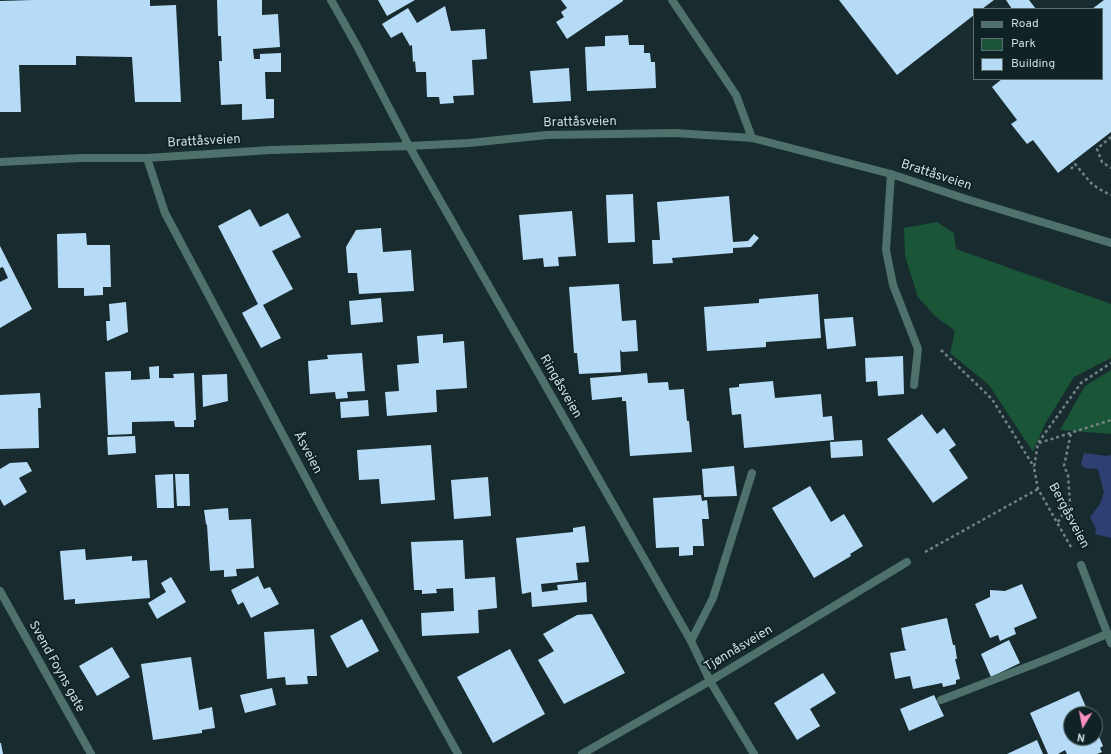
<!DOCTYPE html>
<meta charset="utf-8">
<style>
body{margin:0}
#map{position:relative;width:1111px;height:754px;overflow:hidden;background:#182c30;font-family:Overpass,sans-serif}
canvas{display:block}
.legend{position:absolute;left:973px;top:8px;width:130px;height:72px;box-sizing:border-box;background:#0f2226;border:1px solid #5d6d70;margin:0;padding:5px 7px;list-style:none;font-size:12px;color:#d1dddf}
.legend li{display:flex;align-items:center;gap:8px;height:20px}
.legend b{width:20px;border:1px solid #5d6d70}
.north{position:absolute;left:1063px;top:706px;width:40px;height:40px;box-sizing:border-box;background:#0f2226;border:1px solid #5d6d70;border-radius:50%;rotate:190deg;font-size:11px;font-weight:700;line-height:16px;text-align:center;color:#d1dddf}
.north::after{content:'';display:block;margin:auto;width:14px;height:18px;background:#fc8fc3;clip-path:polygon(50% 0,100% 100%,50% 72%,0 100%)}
</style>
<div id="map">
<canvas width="1111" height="754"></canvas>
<ul class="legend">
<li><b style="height:5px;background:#4e716c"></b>Road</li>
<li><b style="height:11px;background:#1a5537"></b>Park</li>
<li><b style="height:11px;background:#b6dbf7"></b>Building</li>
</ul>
<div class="north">N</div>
</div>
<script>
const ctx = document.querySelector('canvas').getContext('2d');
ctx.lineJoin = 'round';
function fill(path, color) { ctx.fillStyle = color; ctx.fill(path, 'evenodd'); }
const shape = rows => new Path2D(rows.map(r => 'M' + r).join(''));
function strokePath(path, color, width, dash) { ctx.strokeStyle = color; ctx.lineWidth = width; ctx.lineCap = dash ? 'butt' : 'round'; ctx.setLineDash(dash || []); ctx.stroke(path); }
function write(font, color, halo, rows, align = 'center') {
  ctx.font = font + ' Overpass,sans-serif'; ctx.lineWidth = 4; ctx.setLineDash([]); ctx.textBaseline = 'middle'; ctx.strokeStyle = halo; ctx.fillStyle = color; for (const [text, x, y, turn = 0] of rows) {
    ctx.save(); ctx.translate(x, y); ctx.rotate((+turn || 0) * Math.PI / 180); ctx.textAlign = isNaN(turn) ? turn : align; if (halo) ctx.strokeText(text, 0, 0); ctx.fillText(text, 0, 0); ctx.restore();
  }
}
fill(shape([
 [937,222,954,233,956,249,1111,304,1111,358,1074,377,1045,424,1033,452,989,385,950,353,955,331,935,316,918,297,905,256,904,228],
 [1111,370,1111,434,1060,430,1085,386]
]), '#1a5537');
fill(shape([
 [1084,453,1107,456,1111,455,1111,538,1095,534,1096,529,1090,517,1100,504,1104,493,1098,469,1085,468,1081,464]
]), '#2d3f73');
fill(shape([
 [33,0,150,0,150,6,176,5,181,102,135,102,132,57,76,56,76,65,19,65,21,112,0,112,0,1],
 [217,0,262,0,262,15,278,14,280,47,253,49,254,59,260,59,260,54,281,53,281,72,265,72,266,99,274,99,274,118,242,120,242,104,221,105,219,61,222,61,221,36,218,36],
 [378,0,415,0,387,16],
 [561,0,623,0,623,1,567,39,556,22,564,17,561,12,567,8],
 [839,0,994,0,982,9,974,9,974,15,897,75],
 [1006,0,1029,0,1036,9,1012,9],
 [1104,0,1111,0,1111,132,1058,173,1033,140,1027,144,1011,124,1017,120,992,87,1002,79,1102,79,1102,9,1092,9],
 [445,6,451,31,485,29,487,59,472,60,474,95,453,96,454,103,440,104,439,97,427,97,426,72,416,72,415,61,413,62,412,45,410,46,402,32,391,38,382,24,408,8,417,23],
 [628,35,629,45,644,45,644,53,650,53,651,62,655,62,656,88,587,91,585,47,605,46,605,36],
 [569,68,571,101,533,103,530,71],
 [633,194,635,242,608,243,606,195],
 [729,196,733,242,748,241,754,234,759,238,751,247,733,248,733,253,672,258,673,263,653,264,652,240,660,240,657,202],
 [250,209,260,227,288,213,301,237,272,251,293,289,263,305,281,338,261,348,242,313,258,304,218,226],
 [572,211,576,256,558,257,559,266,544,267,543,258,523,260,519,215],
 [381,228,383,252,411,250,414,291,359,294,357,273,348,273,346,247,356,230],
 [86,233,87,245,110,245,111,287,103,287,103,295,84,296,84,288,58,288,57,234],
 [0,246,32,309,0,328,0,282,8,278,3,267,0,268],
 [619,284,622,321,636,320,638,351,622,352,620,350,621,372,579,374,577,353,574,353,569,287],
 [818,294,821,338,766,342,766,347,707,351,704,307,759,303,759,299],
 [381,298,383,322,351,325,349,301],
 [126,302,128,332,107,341,106,321,110,321,109,304],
 [853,317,856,346,827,349,824,319],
 [443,334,443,343,464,341,467,388,436,390,437,412,387,416,385,392,399,391,397,365,419,363,417,336],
 [362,353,365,391,347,392,348,398,336,399,335,392,310,394,308,361,328,359,327,355],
 [903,356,904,394,878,396,877,381,866,382,865,358],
 [159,366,159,378,174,378,173,374,194,373,196,420,194,420,194,427,175,427,174,421,132,422,132,434,108,435,105,372,131,371,131,380,150,379,149,367],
 [647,373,648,383,668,382,669,390,684,389,687,421,689,421,692,452,630,456,626,401,622,401,622,397,592,400,590,378],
 [227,374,228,401,203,407,202,375],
 [773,381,775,398,821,394,823,417,832,416,834,440,744,448,741,414,732,415,729,388,739,387,739,384],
 [40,393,41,408,38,408,39,448,0,449,0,395],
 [368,400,369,416,341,418,340,402],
 [922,414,937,434,944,428,956,445,949,450,968,478,933,503,887,439],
 [135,436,136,453,108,455,107,437],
 [862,440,863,456,831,458,830,442],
 [431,445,435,500,381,504,379,479,359,480,357,450],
 [27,462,32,471,19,478,27,492,4,506,0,499,0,469,10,463],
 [734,466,737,496,704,497,702,469],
 [173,474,174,508,157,508,155,475],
 [175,474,189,474,190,506,177,506],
 [488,477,491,516,454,519,451,480],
 [810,486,831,522,844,514,863,546,850,554,851,556,814,578,772,508],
 [701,495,702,501,707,500,709,519,702,519,704,546,693,546,693,555,679,556,679,547,656,548,653,498],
 [228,508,229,520,251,519,254,568,236,569,237,576,224,577,224,570,210,571,207,525,206,524,204,510],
 [585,526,589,562,576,563,578,580,541,584,542,592,558,590,557,585,586,582,587,602,532,607,531,592,522,594,516,538,573,532,573,528],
 [463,540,465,579,495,577,497,608,478,610,479,633,422,636,421,613,454,611,453,588,436,589,437,593,422,594,422,590,414,590,411,542],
 [85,549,86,560,132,556,132,561,147,560,150,598,75,604,75,599,64,600,60,551],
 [258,576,264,589,270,587,279,604,251,618,243,602,238,605,231,590],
 [171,577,186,602,157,619,148,603,166,592,161,583],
 [1022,584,1037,618,1014,628,1016,634,1000,641,998,635,990,638,975,604,990,597,990,590,1005,591],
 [592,614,625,673,564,704,538,660,554,651,543,634,577,615],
 [947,618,953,645,955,645,957,659,955,659,960,679,956,680,956,684,943,687,942,683,913,689,910,676,895,679,890,653,907,650,905,649,901,628],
 [362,619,379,651,347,668,330,636],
 [314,629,317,676,307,676,308,684,286,685,285,677,267,679,264,632],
 [1009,640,1020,663,991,677,981,654],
 [112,647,130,677,97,696,79,666],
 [510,649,545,714,493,743,457,677],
 [191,657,199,710,212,707,215,728,202,730,202,733,153,740,141,664],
 [823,673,836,693,810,709,820,726,797,740,774,703],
 [272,688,276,705,245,713,240,695],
 [1079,691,1089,714,1071,714,1071,738,1095,738,1095,727,1103,746,1100,748,1102,752,1097,754,1067,754,1065,750,1058,754,1048,754,1030,713],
 [934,695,944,716,909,731,900,709],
 [1037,740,1043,754,1007,754],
 [0,743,1,743,3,754,0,754]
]), '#b6dbf7');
strokePath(shape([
 [1111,137,1097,149,1102,162,1111,168],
 [1071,169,1075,164,1091,183,1099,189,1111,195],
 [941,350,992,399,1034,467],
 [1039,443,1111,420],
 [1058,522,1070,503,1068,475,1064,466,1071,433],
 [1071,547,1038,489,1034,468,1038,443,1081,383,1111,363],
 [925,552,1038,489]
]), '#728285', 2.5, [3, 3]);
strokePath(shape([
 [691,641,713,598,752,473],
 [941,700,1050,658,1107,634]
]), '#4e716c', 8);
strokePath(shape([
 [331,0,357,46,409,146,691,641,710,681,754,754],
 [672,0,736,95,752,138],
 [147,158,165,213,326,516,458,754],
 [0,162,81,158,147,158,271,150,409,146,469,143,547,135,675,133,752,138,891,174,966,199,1111,243],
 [891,174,886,250,893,285,918,349,914,385],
 [1081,565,1111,643],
 [582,754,710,681,907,562]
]), '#4e716c', 8);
strokePath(shape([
 [0,591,91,754]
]), '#4e716c', 8);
write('13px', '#d1dddf', '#0f2226', [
 ["Brattåsveien",580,123,-1],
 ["Brattåsveien",204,142,-3],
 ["Brattåsveien",936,176,18],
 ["Ringåsveien",560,387,60],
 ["Åsveien",307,453,62],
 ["Bergåsveien",1068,516,62],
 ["Tjønnåsveien",739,649,-31],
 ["Svend Foyns gate",56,667,61]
]);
</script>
